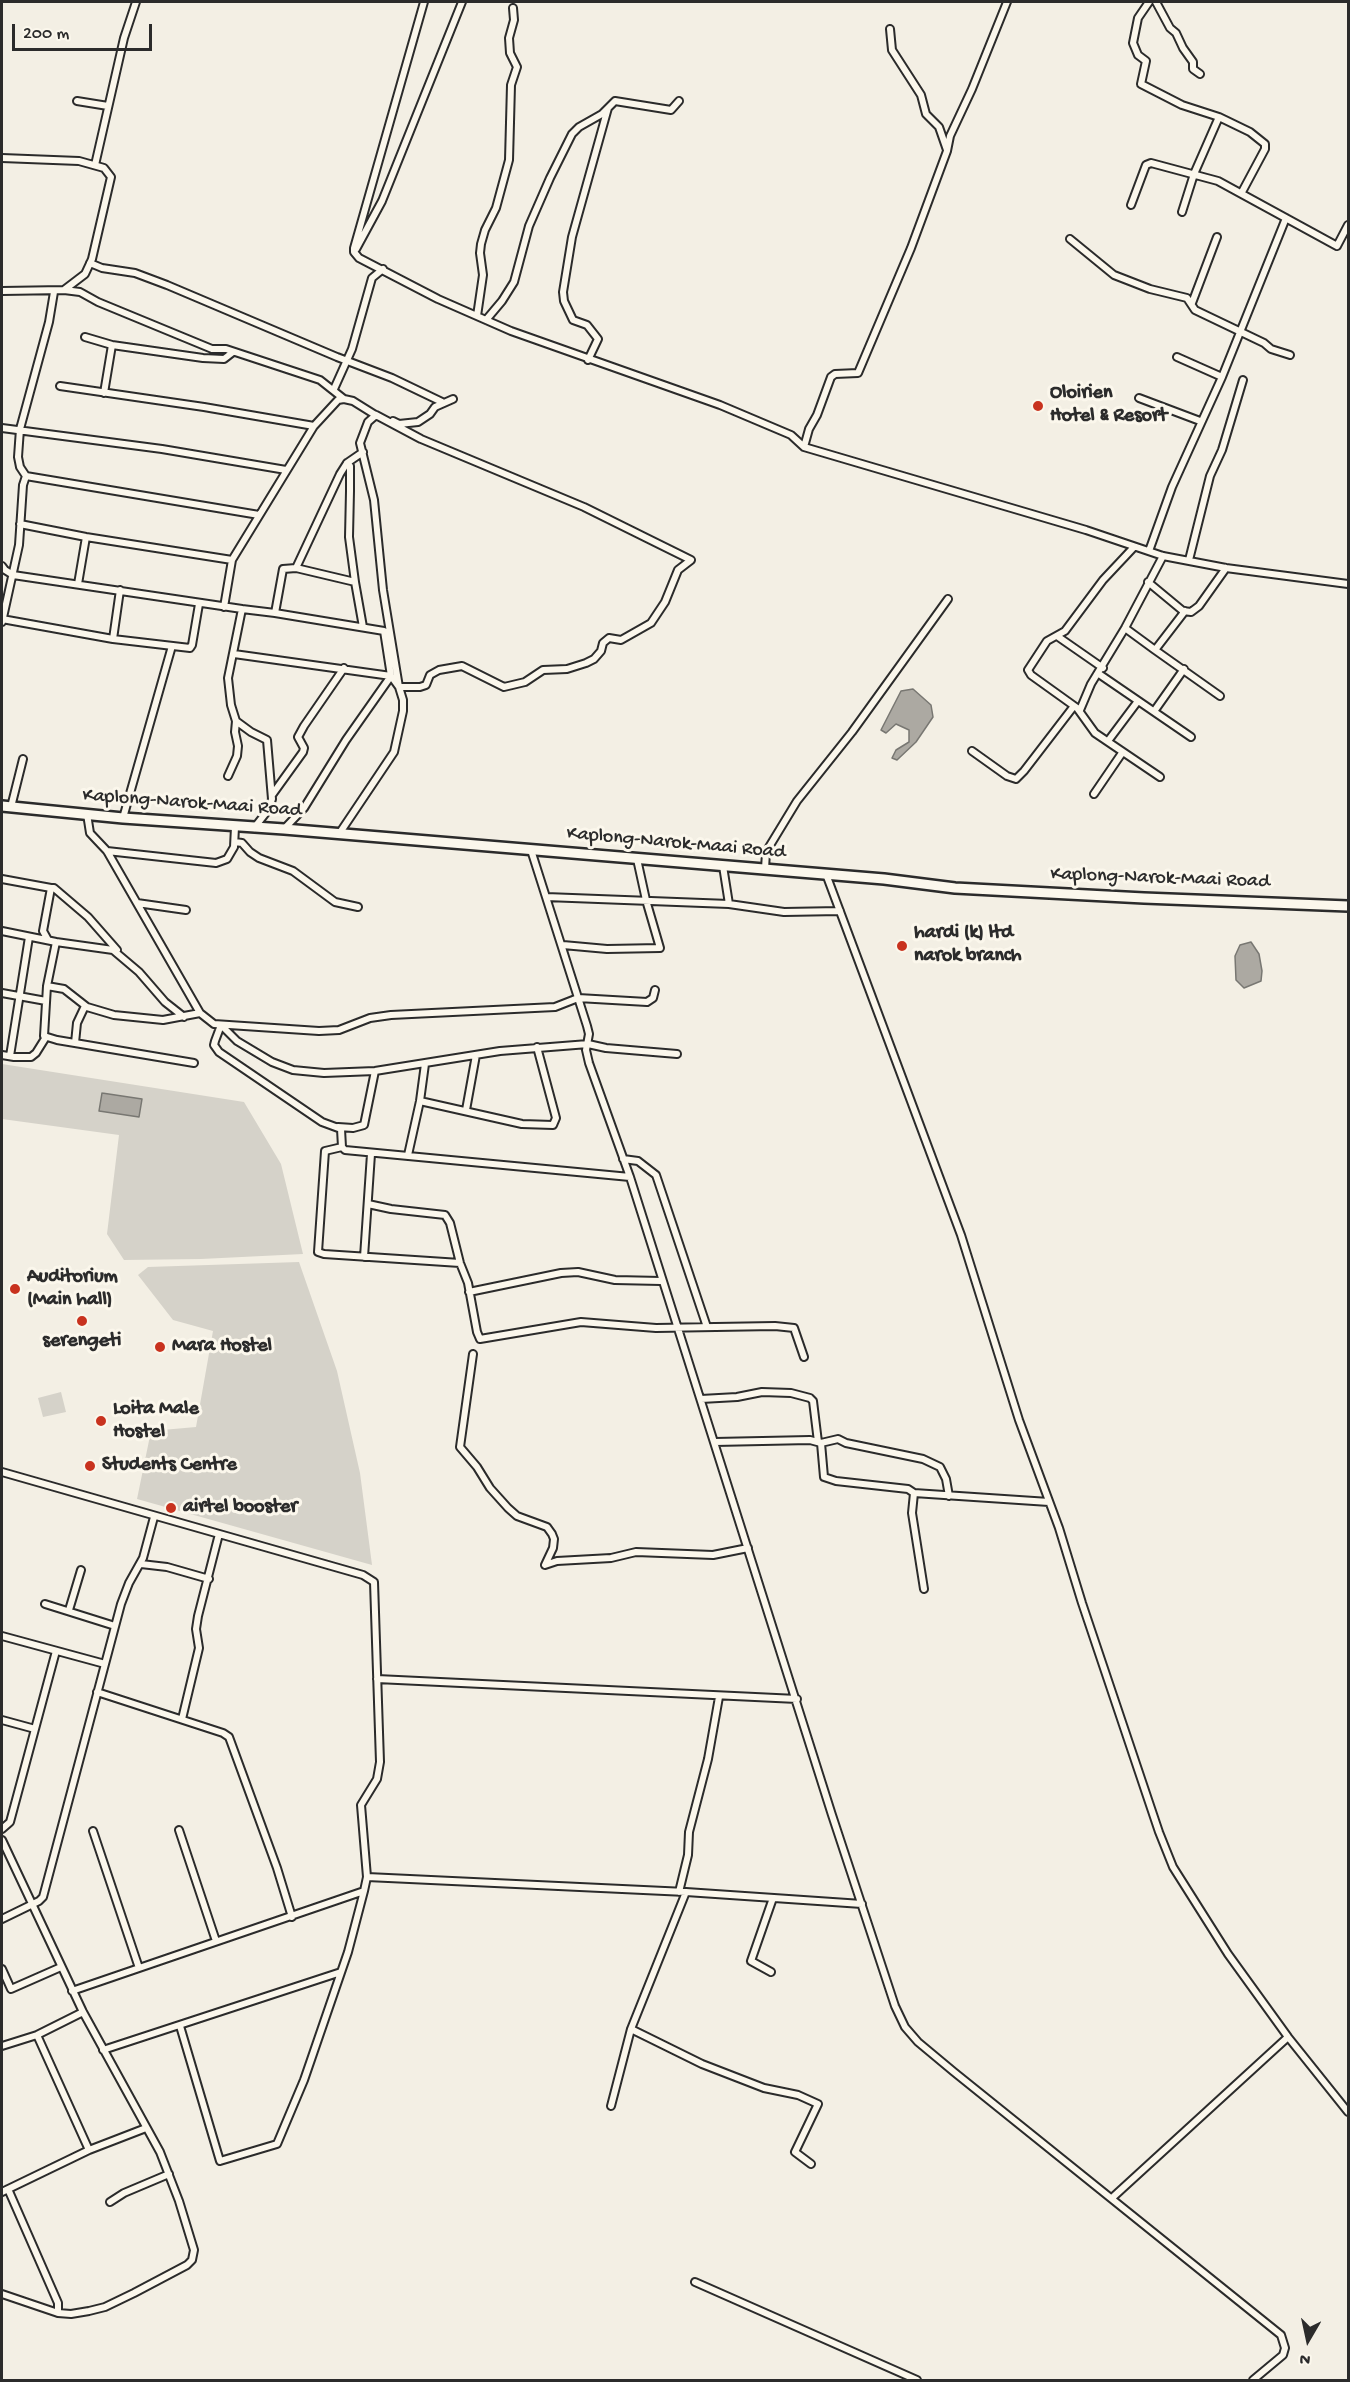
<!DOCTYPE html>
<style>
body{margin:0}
#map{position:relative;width:1350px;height:2382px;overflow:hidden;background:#f3efe4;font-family:"Gochi Hand",sans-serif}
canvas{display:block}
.frame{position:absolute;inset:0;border:3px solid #2b2b2b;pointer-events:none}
.north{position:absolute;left:1278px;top:2310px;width:60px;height:60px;-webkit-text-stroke:4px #fbf7ec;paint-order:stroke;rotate:189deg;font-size:16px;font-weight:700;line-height:24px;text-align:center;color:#2b2b2b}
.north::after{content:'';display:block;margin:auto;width:21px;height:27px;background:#2b2b2b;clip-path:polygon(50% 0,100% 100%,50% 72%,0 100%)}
.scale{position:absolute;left:12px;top:24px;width:140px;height:27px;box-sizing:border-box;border:3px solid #2b2b2b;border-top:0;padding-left:8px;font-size:18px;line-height:21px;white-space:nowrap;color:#2b2b2b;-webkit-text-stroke:4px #fbf7ec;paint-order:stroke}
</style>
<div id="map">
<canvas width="1350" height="2382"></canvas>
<div class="frame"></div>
<div class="north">N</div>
<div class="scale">200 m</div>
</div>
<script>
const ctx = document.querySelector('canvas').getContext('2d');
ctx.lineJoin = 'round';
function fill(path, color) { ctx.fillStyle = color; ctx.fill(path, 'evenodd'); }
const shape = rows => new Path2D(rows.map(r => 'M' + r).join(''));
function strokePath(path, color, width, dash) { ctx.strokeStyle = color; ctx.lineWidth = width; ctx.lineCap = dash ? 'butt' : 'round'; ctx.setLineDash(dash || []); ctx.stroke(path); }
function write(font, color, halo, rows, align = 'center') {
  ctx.font = font + ' "Gochi Hand",sans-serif'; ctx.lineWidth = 6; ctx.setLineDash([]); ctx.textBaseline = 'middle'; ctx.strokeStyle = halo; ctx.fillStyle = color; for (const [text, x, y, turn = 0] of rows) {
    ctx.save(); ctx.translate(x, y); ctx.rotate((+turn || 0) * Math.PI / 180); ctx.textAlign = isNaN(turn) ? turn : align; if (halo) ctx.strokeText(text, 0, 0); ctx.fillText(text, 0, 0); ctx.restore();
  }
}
fill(shape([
 [2,1064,244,1102,281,1164,303,1254,201,1259,124,1260,107,1234,119,1135,2,1119],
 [299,1262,337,1371,360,1473,372,1565,137,1499,151,1431,196,1427,213,1331,173,1320,138,1275,148,1267],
 [61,1392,66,1412,43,1417,38,1398]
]), '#d5d2c9');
const water = shape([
 [913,689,931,705,933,717,916,742,897,760,892,758,896,750,909,742,909,730,896,724,886,733,881,730,901,691,913,689],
 [1251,942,1259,954,1262,971,1261,981,1244,988,1236,980,1235,956,1240,945,1251,942],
 [102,1093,142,1099,139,1117,99,1111,102,1093]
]);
fill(water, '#aca9a2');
strokePath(water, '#787772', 1.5);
const minor = shape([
 [424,2,354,248,354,252,359,258,438,299,511,331,720,405,791,435,804,447,1086,530,1163,556,1226,568,1348,584],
 [1149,2,1138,18,1133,43,1138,55,1146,61,1141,84,1182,105,1219,117,1250,132,1265,144,1265,149,1242,192],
 [1156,2,1170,28,1176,33,1183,48,1193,62,1193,69,1200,74],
 [890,29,892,50,921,95,926,114,939,127,947,150],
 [77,101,108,106],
 [2,158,79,161,104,168,111,177,92,259,85,274,64,290,2,291],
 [95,165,124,38,136,2],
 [1131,205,1146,165,1151,163,1218,181,1337,246,1348,225],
 [1182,212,1194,174,1219,117],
 [1070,239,1114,275,1150,289,1187,298,1195,310,1264,343,1271,349,1290,355],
 [356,249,382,201,462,2],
 [90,263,102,268,135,273,167,285,337,357,392,378,442,402],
 [64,290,80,292,98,302,212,349,226,349,320,380,344,399],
 [1192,303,1217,237],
 [477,316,483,275,480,253,481,244,485,230,496,208,509,160,511,85,517,67,510,53,509,38,514,20,513,8],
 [486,320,502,301,514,282,529,226,550,178,572,134,579,127,602,114,608,108],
 [85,337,112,345,203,358,224,359,233,352],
 [1177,357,1222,377],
 [588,360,598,339,587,325,573,320,564,301,563,292,572,237,608,108,615,101,671,110,679,101],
 [60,386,204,407,314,426],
 [334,389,352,349,372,278,383,269],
 [104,393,112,345],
 [1139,398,1200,421],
 [376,415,421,439,584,507,691,560,678,570,665,602,651,623,621,640,609,638,603,643,601,651,594,659,586,663,567,669,543,670,525,682,504,687,462,666,439,670,430,675,426,685,420,687,399,687,383,590,374,500,360,443,368,422,376,415],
 [393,421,399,424,418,422,430,414,435,407,453,399],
 [2,428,162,449,286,470],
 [804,447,809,429,817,415,831,377,835,374,858,373,911,248,947,151,950,136,972,89,1007,2],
 [347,463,363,452],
 [26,476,259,515],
 [20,524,86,537,232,560],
 [1134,547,1103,580,1065,631,1047,641,1028,670,1031,675,1077,708,1095,733,1160,777],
 [1149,551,1172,487,1222,377,1286,218],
 [1189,560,1210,476,1222,450,1243,380],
 [2,566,5,570,13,575,242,609,228,678,231,705,236,721,235,732,238,746,237,756,228,776],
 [296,568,340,474,347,463,350,466,350,491,349,537,355,582],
 [1148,582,1183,611,1191,612,1199,606,1226,568],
 [78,584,86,537],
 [224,607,232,560,314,426,338,400,344,399,353,401,377,416],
 [242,609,275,613],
 [1185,611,1155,650,1220,696],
 [2,619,113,639,190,648,192,645,199,604],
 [2,622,19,545,23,485,26,476,20,467,18,457,20,429,49,322,54,292],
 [1125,628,1155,650],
 [1057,636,1103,668],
 [113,639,120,590],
 [234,654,391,676],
 [1099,674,1191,737],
 [1080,710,1091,684,1125,628,1163,556],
 [1155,710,1184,669],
 [236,721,251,732,267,740,272,799,269,809,254,828],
 [1108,741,1138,701],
 [972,751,1007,776,1016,779,1024,771,1074,706],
 [1094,794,1122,753],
 [272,795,303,752,304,748,298,737,304,726,344,668],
 [11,807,23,759],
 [87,814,90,833,107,851,200,1013,214,1024,319,1031,339,1030,370,1018,391,1015,555,1007,578,998,647,1002,653,998,655,990],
 [123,818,172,646],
 [284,829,304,808,346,740,391,676],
 [339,834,394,752,403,711,403,700,399,687,391,676,384,631,275,613,283,569,296,568,355,582,363,627],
 [235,842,242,843,250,852,259,858,293,871,335,902,358,907],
 [531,850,587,1026,589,1034,586,1050,589,1063,630,1177,832,1815,895,2006,905,2027,918,2042,954,2072,1281,2335,1285,2348,1283,2355,1253,2380],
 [107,851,216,863,227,859,234,847,235,827],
 [723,866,729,904],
 [765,869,766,852,797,801,852,732,948,599],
 [826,874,961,1235,1019,1420,1059,1528,1082,1603,1159,1832,1173,1867,1228,1954,1288,2037,1348,2112],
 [2,879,51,888,43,931,48,940],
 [51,888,54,888,88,917,117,950],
 [546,897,729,904,784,912,840,911],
 [137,903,186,910],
 [2,931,56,942,113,950,139,972,165,1002,184,1017],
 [56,942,47,986,44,1036,57,1040,194,1063],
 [563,945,607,949,660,948,646,900,637,859],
 [47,986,64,989,87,1007,114,1015,163,1020,200,1013],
 [2,993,46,1001],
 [75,1043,77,1023,85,1006],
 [2,1055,14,1057,31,1057,36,1053,46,1037],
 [10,1056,29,937],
 [420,1101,522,1124,553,1125,556,1118,537,1047],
 [466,1110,476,1055],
 [338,1127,353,1128,364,1125,375,1071],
 [342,1147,325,1151,318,1252,324,1254,460,1263],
 [408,1155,420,1101,425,1064],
 [623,1159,638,1161,656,1175,707,1327],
 [630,1177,345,1150,342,1147,341,1129,322,1122,219,1052,214,1045,215,1041,221,1025,237,1041,272,1062,293,1070,324,1073,375,1071,500,1051,588,1044,606,1048,677,1054],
 [368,1204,391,1209,445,1215,450,1223,460,1263,468,1283,477,1332,480,1339,581,1322,656,1328,775,1326,794,1328,804,1357],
 [364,1257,371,1154],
 [469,1292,561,1273,578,1272,615,1280,661,1281],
 [473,1354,460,1447,477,1467,490,1488,508,1508,517,1516,547,1527,552,1534,554,1539,553,1548,545,1565,557,1561,611,1558,636,1552,713,1555,748,1548],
 [701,1399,737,1397,762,1392,791,1393,810,1398,813,1401,818,1442],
 [715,1442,810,1440,821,1443,824,1477,836,1481,908,1489,914,1493,1049,1502],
 [821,1443,838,1439,846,1443,923,1459,940,1467,946,1479,949,1496],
 [2,1472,363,1575,374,1582,380,1762,377,1779,361,1805,367,1877,364,1891,72,1991],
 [914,1493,912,1513,924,1589],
 [141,1564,167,1567,209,1579],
 [45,1604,115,1626],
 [69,1610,81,1570],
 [2,1636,105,1664],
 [377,1679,797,1699],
 [97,1692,223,1733,229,1737,277,1868,292,1917],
 [182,1719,199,1648,196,1629,198,1616,219,1534],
 [2,1720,35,1729],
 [2,1829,10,1822,56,1651],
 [179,1830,216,1941],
 [93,1831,139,1968],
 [2,1840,83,2012,160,2152,179,2201,194,2250,192,2260,187,2265,134,2293,105,2307,89,2311,71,2314,58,2313,2,2294],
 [367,1877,686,1892,862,1904],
 [679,1892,688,1855,689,1832,708,1759,719,1697],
 [2,1919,39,1901,43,1897,121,1604,129,1583,143,1558,154,1517],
 [2,1969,11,1989,61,1967],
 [771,1972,751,1961,773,1898],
 [180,2026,220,2161,277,2144,304,2080,348,1952,364,1891],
 [631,2029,702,2064,764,2088,798,2095,818,2104,795,2152,811,2164],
 [37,2035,89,2150],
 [2,2046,37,2035,83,2012],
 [103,2050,341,1972],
 [611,2106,631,2029,686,1892],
 [8,2189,58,2303,58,2313],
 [2,2192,89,2150,146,2128],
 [1112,2198,1288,2037],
 [110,2202,124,2193,169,2174],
 [695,2282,917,2380]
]);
const highway = shape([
 [2,806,123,818,284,829,884,879,955,888,1144,898,1348,906]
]);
strokePath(minor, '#2b2b2b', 10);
strokePath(highway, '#2b2b2b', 14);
strokePath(minor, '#fbf7ec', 6);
strokePath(highway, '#fbf7ec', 9);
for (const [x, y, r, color] of [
 [1038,406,6,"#c8321e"],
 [902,946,6,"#c8321e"],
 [15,1289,6,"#c8321e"],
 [82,1321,6,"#c8321e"],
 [160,1347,6,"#c8321e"],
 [101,1421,6,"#c8321e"],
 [90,1466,6,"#c8321e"],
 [171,1508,6,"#c8321e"]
]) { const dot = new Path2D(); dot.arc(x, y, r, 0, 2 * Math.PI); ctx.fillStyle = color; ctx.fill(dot); strokePath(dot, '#fbf7ec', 2); }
write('bold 20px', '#2b2b2b', '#fbf7ec', [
 ["Oloirien",1050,394],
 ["Hotel & Resort",1050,417],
 ["hardi (k) ltd",914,934],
 ["narok branch",914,957],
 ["Auditorium",27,1278],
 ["(Main hall)",27,1301],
 ["serengeti",82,1342,"center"],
 ["Mara Hostel",172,1347],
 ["Loita Male",113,1410],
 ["Hostel",113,1433],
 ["Students Centre",102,1466],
 ["airtel booster",183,1508]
], 'left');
write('20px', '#2b2b2b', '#fbf7ec', [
 ["Kaplong-Narok-Maai Road",192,804,4],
 ["Kaplong-Narok-Maai Road",676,844,5],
 ["Kaplong-Narok-Maai Road",1160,879,2]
]);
</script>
